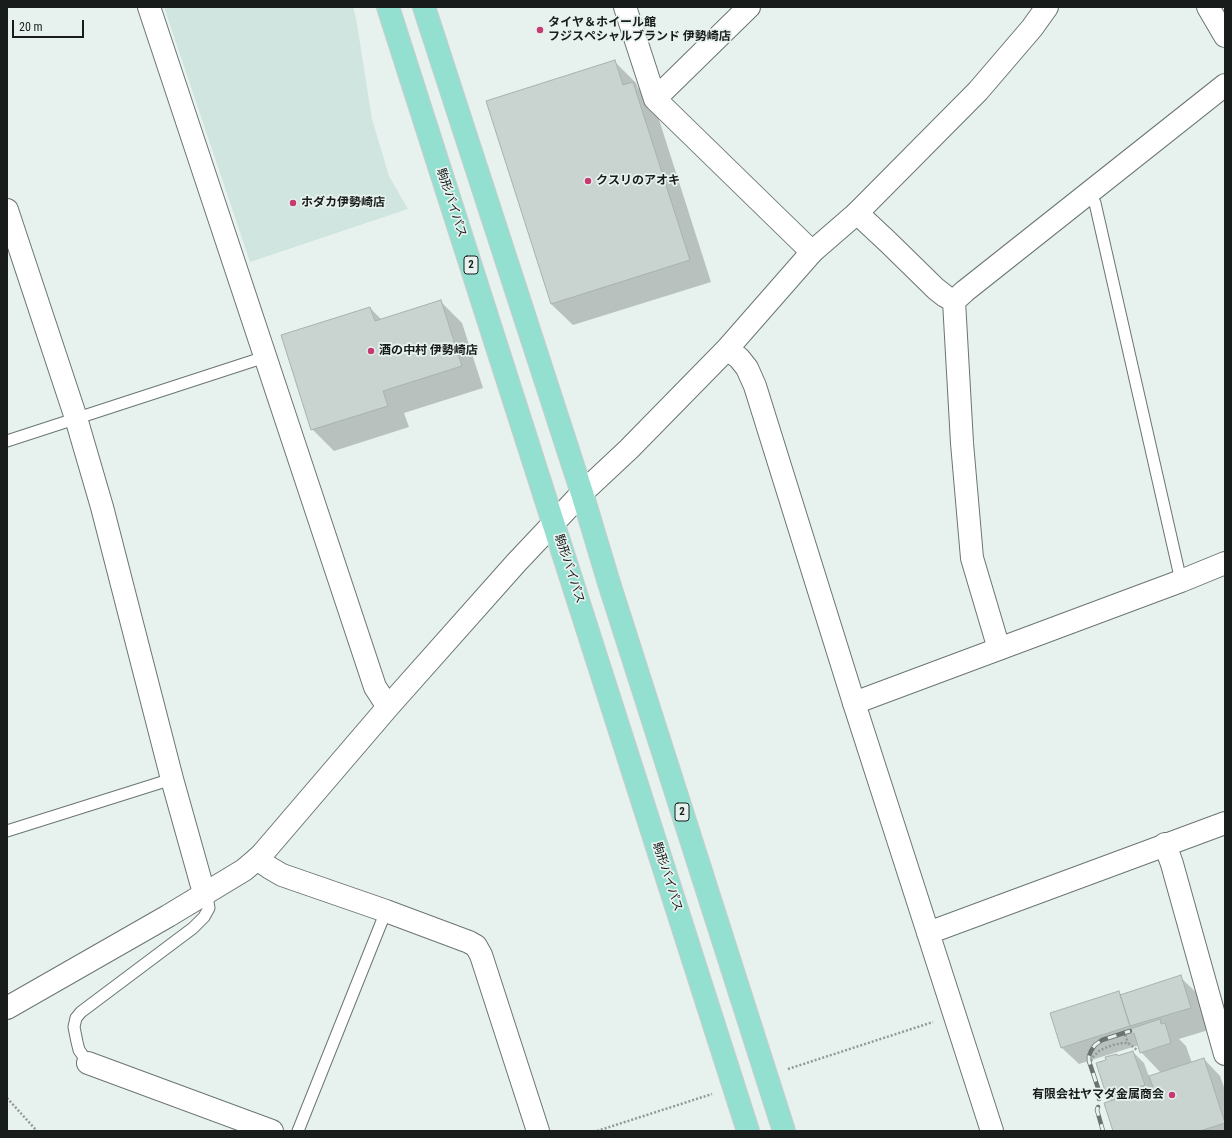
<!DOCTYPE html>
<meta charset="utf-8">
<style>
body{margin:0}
#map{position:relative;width:1232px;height:1138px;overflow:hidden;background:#e7f2ee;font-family:"Roboto Condensed",sans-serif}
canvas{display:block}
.frame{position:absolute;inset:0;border:8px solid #181c1b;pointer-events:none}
.scale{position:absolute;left:12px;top:20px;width:72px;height:18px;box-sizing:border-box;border:2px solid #181c1b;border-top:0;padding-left:5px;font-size:12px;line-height:14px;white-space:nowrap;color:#181c1b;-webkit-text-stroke:3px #e7f2ee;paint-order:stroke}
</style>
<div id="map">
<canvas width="1232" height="1138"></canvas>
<div class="frame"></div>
<div class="scale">20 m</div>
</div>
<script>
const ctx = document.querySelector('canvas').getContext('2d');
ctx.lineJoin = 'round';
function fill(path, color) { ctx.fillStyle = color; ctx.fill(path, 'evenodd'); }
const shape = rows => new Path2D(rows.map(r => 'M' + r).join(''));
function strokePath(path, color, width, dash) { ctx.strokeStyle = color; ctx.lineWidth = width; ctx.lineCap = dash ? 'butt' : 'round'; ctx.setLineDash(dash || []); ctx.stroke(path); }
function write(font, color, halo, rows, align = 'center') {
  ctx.font = font + ' "Roboto Condensed","Noto Sans JP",sans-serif'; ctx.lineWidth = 3.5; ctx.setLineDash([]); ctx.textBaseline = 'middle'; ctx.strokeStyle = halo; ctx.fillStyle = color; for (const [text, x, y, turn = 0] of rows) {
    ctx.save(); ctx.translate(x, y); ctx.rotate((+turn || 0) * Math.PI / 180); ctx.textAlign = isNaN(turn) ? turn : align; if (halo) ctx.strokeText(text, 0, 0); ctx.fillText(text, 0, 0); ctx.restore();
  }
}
fill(shape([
 [164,7,353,7,356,18,372,119,389,176,408,209,250,262]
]), '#d1e5e0');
fill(shape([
 [614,61,636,83,638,88,654,104,711,282,573,325,551,304],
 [440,301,462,323,483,388,404,413,409,427,334,451,312,429,370,308,382,320],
 [1180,977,1202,998,1212,1029,1179,1039,1186,1046,1192,1063,1204,1059,1220,1076,1225,1090,1225,1131,1114,1131,1112,1101,1108,1097,1107,1060,1116,1055,1119,1057,1133,1052,1144,1063,1148,1074,1150,1077,1161,1073,1141,1052,1139,1045,1079,1064,1062,1048,1051,1014,1118,992,1122,996]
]), '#0003');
const building = shape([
 [615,60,623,85,633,82,690,260,551,304,486,101,615,60],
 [441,300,462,366,383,391,388,406,311,430,281,335,370,307,375,321,441,300],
 [1181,975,1191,1008,1130,1026,1120,995,1181,975],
 [1119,991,1130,1026,1061,1048,1050,1013,1119,991],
 [1160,1019,1161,1024,1165,1023,1171,1043,1140,1053,1134,1033,1132,1034,1130,1029,1160,1019],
 [1133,1051,1145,1085,1107,1097,1096,1063,1106,1060,1105,1057,1117,1054,1117,1056,1133,1051],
 [1204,1058,1225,1123,1200,1131,1113,1131,1104,1103,1153,1087,1149,1076,1204,1058]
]);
fill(building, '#c9d4d1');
strokePath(building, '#a7b1ae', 1);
const service = shape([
 [1087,194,1095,203,1181,581],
 [7,441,265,357],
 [7,831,172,779],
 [88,1063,79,1050,77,1042,74,1027,76,1018,81,1012,193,928,204,917,209,908,208,902,204,893],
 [298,1131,386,911]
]);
const minor = shape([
 [625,7,655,99,812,252],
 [655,99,749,7],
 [7,210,76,418,102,507,172,779,204,893],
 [857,213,888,242,936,289,945,296,954,301],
 [999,649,972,558,962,443,954,301,965,291,1225,85],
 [854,703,1181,581,1225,563],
 [1165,844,1172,864,1225,1054],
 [7,1008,168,916,244,870,257,859,270,868,282,875,386,911,469,942,476,946,481,955,538,1131],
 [88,1063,272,1131]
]);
const tertiary = shape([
 [149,7,375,687,388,707],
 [1208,7,1225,36],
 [727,349,739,358,747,368,755,386,854,703,992,1131],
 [257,859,263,853,388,707,516,563,582,493,629,449,727,349,812,252,857,213,978,91,1032,28,1047,7],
 [928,933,1225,823]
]);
const primary = shape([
 [388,7,748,1131],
 [424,7,582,493,609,583,784,1131]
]);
strokePath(service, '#6b7572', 13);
strokePath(minor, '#6b7572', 24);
strokePath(tertiary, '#6b7572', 24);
strokePath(primary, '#cccdcd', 24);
strokePath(shape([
 [1124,1031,1128,1043],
 [1091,1061,1093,1057,1099,1051,1105,1048,1113,1045,1123,1043,1128,1043,1137,1050],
 [788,1069,933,1022],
 [7,1098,37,1131],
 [597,1131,712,1094]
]), '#919996', 2.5, [2, 2]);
strokePath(service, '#fff', 11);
strokePath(minor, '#fff', 22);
strokePath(tertiary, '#fff', 22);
strokePath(primary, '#93dfd0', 22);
const rail = shape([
 [1099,1099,1099,1091,1089,1061,1089,1056,1091,1051,1095,1045,1102,1040,1130,1031],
 [1098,1107,1097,1110,1103,1131]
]);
strokePath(rail, '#6b7270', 4.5);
strokePath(rail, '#e7f2ee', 3, [9]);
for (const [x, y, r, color] of [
 [540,30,4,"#c53a71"],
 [588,181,4,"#c53a71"],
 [293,203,4,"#c53a71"],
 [371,351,4,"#c53a71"],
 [1172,1095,4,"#c53a71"]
]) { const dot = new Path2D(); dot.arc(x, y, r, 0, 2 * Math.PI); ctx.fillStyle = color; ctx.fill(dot); strokePath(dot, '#e7f2ee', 1.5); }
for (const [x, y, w] of [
 [471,265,14],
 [682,812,14]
]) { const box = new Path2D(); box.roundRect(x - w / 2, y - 9, w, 18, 3); ctx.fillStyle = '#e7f2ee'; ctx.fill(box); strokePath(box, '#181c1b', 1); }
write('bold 11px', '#181c1b', null, [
 ["2",471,265],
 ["2",682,812]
]);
write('bold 12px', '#181c1b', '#e7f2ee', [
 ["タイヤ＆ホイール館",548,23],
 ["フジスペシャルブランド 伊勢崎店",548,37],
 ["クスリのアオキ",596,181],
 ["ホダカ伊勢崎店",301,203],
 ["酒の中村 伊勢崎店",379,351],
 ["有限会社ヤマダ金属商会",1164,1095,"right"]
], 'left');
write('12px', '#181c1b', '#e7f2ee', [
 ["駒形バイパス",451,203,72],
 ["駒形バイパス",569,569,72],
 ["駒形バイパス",667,877,72]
]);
</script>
